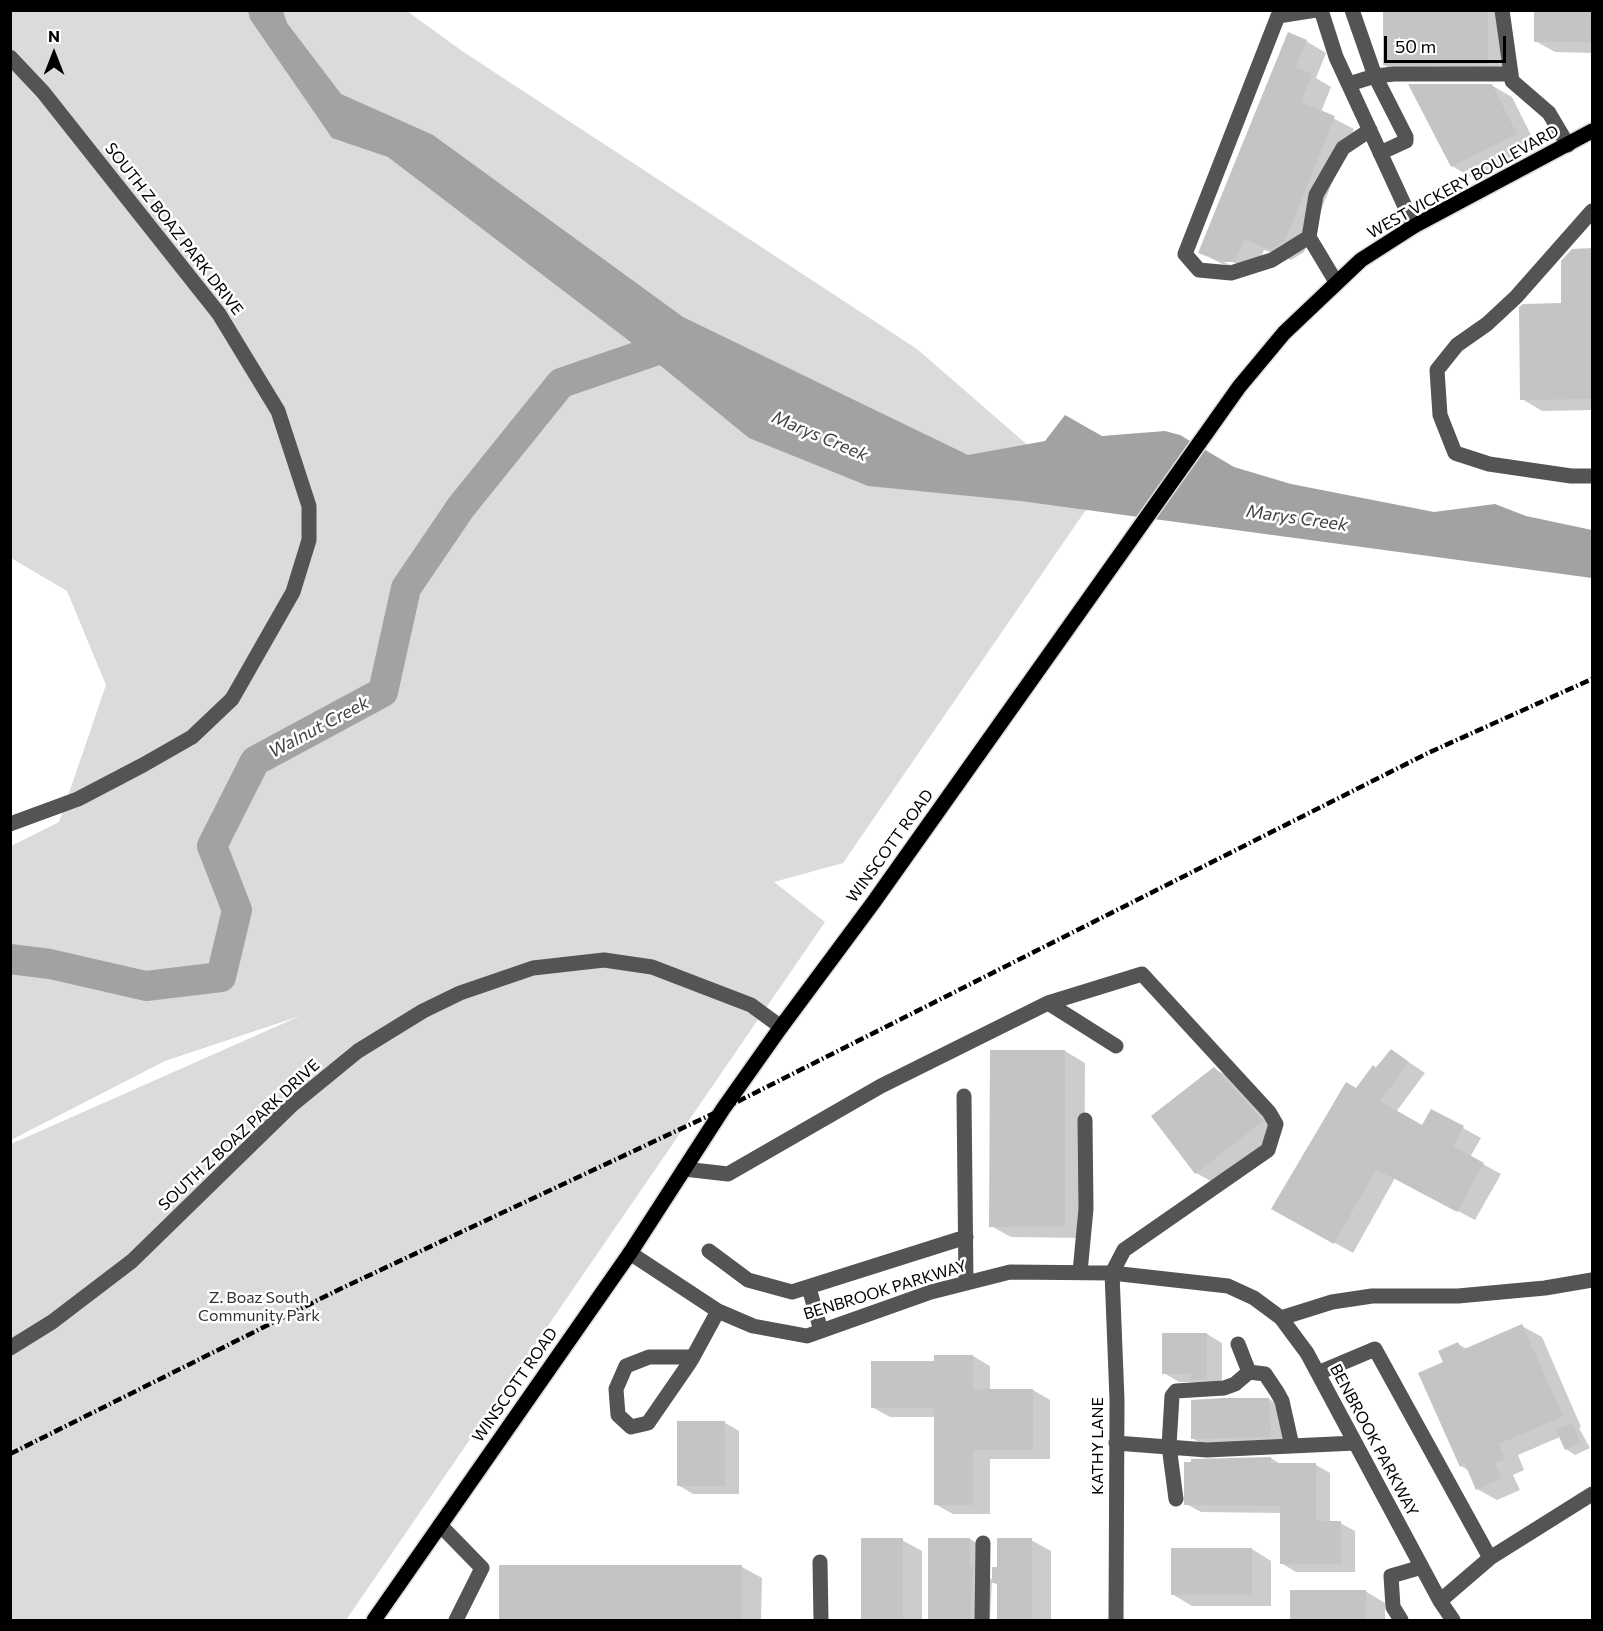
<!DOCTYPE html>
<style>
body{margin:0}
#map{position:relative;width:1603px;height:1631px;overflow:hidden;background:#fff;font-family:Commissioner,sans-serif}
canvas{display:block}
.frame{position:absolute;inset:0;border:12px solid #000;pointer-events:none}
.north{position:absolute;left:24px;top:24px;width:60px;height:60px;-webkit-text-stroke:4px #fff;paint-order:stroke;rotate:0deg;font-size:16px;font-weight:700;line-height:24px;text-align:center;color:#000}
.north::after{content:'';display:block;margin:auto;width:21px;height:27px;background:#000;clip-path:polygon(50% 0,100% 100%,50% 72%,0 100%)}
.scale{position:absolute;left:1384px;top:36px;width:122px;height:27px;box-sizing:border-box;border:3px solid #000;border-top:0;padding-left:8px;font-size:18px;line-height:21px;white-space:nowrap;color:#000;-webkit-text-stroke:4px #fff;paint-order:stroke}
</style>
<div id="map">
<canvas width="1603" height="1631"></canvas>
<div class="frame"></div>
<div class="north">N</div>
<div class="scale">50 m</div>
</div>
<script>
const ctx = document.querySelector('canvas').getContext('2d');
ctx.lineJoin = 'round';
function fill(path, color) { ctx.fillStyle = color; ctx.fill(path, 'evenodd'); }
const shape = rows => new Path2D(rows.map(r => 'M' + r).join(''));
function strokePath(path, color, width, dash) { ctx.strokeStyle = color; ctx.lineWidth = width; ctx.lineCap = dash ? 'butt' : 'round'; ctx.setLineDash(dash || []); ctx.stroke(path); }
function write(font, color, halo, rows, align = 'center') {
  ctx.font = font + ' Commissioner,sans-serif'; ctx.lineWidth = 5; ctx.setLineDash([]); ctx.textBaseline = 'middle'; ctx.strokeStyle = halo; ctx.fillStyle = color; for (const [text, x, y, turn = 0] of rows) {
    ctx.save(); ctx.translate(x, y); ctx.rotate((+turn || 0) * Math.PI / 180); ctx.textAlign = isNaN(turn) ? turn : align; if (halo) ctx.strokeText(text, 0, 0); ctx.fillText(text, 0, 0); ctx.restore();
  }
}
fill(shape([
 [11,11,407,11,462,51,917,349,1092,501,843,863,774,882,825,922,346,1620,11,1620,11,1144,300,1016,165,1061,11,1140,11,846,59,822,106,685,67,591,11,558]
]), '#dbdbdb');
fill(shape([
 [248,11,283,11,287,23,341,94,433,135,683,317,968,455,1045,441,1065,415,1102,436,1165,431,1180,435,1234,467,1291,484,1434,512,1495,504,1526,516,1592,530,1592,578,1020,501,868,486,749,438,645,353,388,157,332,138,250,19]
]), '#a2a2a2');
fill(shape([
 [1385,10,1508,10,1507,75,1404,76,1384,65],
 [1592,10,1592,53,1555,52,1535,41],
 [1306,41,1326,53,1316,78,1331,87,1321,112,1354,129,1304,252,1291,260,1264,250,1255,272,1251,274,1220,263,1200,252],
 [1220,258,1238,264,1237,267,1220,261],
 [1491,85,1512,97,1536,145,1472,178,1452,166],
 [1592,250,1592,410,1542,411,1522,399,1562,305],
 [1391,1050,1425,1073,1396,1112,1423,1127,1432,1111,1481,1138,1470,1157,1501,1174,1475,1220,1395,1178,1353,1253,1273,1208,1356,1090],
 [1065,1051,1085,1063,1084,1238,1011,1237,991,1226],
 [1215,1069,1234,1080,1282,1133,1216,1184,1196,1173,1153,1117],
 [1522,1326,1542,1337,1581,1427,1579,1428,1590,1448,1575,1455,1566,1449,1560,1437,1518,1455,1524,1470,1513,1475,1520,1490,1497,1500,1477,1489,1469,1471,1461,1466,1445,1363,1458,1344,1467,1349],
 [1207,1334,1222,1343,1222,1387,1207,1388,1196,1382,1179,1382,1164,1373],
 [973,1356,990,1366,990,1390,1033,1390,1050,1400,1050,1459,990,1459,990,1514,953,1514,935,1504,935,1417,890,1417,872,1407,935,1363],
 [1269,1399,1283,1408,1285,1445,1207,1447,1192,1438],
 [724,1422,739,1431,739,1494,693,1494,678,1485],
 [1271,1458,1282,1465,1316,1465,1330,1473,1330,1523,1340,1523,1355,1531,1355,1572,1296,1572,1281,1563,1281,1513,1201,1512,1186,1504],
 [930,1539,970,1539,990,1551,990,1578,994,1581,999,1568,1031,1540,1051,1551,1051,1620,998,1620,998,1585,992,1582,990,1620,930,1620],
 [863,1540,902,1540,922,1551,922,1620,863,1620],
 [1252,1549,1271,1561,1271,1606,1192,1606,1172,1594],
 [501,1566,742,1567,762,1578,761,1620,501,1620],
 [1291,1591,1365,1591,1385,1603,1385,1620,1291,1620]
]), '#0003');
strokePath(shape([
 [10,959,50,964,146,986,221,977,237,910,212,846,255,761,383,692,406,588,461,507,561,383,672,345]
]), '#a2a2a2', 30);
fill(shape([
 [1383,10,1488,10,1488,64,1383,65],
 [1534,10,1593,10,1593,42,1534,42],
 [1288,32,1307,40,1296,67,1312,74,1301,102,1335,116,1285,241,1270,250,1244,239,1235,262,1222,262,1198,253],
 [1408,84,1492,84,1517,134,1451,167],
 [1593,248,1593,399,1520,400,1519,307,1523,304,1561,303,1561,261,1572,249],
 [1391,1049,1409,1062,1380,1101,1422,1125,1431,1109,1464,1126,1453,1146,1484,1163,1457,1212,1376,1169,1334,1244,1271,1209,1346,1082,1356,1088,1373,1065,1376,1068],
 [990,1050,1065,1050,1065,1227,989,1227],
 [1214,1067,1263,1121,1195,1174,1151,1116],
 [1522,1324,1563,1416,1499,1444,1505,1459,1495,1463,1501,1479,1476,1490,1465,1464,1460,1467,1418,1373,1443,1362,1438,1351,1458,1342,1462,1350],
 [1162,1333,1207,1333,1207,1379,1191,1380,1191,1374,1162,1374],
 [934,1355,973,1355,973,1389,1033,1389,1033,1450,973,1450,973,1505,934,1505,934,1408,871,1408,871,1361,934,1361],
 [1223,1398,1269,1398,1271,1437,1191,1439,1191,1400],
 [677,1421,725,1421,725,1486,677,1486],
 [1572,1423,1581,1443,1565,1450,1556,1430],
 [1271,1457,1271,1463,1316,1463,1316,1521,1341,1521,1341,1564,1280,1564,1280,1506,1184,1505,1184,1462,1191,1462,1191,1459],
 [861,1538,903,1538,903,1620,861,1620],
 [928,1538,970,1538,970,1567,973,1567,970,1620,928,1620],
 [997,1538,1032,1538,1032,1620,997,1620,997,1583,992,1583,992,1567,997,1567],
 [1171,1548,1252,1548,1252,1595,1171,1595],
 [499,1565,742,1565,742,1620,499,1620],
 [1290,1590,1366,1590,1366,1620,1290,1620]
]), '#c4c4c4');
const major = shape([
 [374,1620,630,1253,723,1109,781,1027,873,903,1239,387,1284,333,1361,260,1414,226,1592,131]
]);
strokePath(major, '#dbdbdb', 18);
strokePath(shape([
 [1321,10,1336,57,1414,226],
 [1352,10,1375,76,1406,137,1406,141,1380,153],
 [1502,10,1512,81,1549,113,1568,145],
 [10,57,43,92,219,314,278,411,309,506,309,540,293,592,232,699,192,737,143,765,78,799,10,824],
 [1349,84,1375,76,1394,74,1509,74],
 [1592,211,1516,297,1487,324,1457,345,1437,370,1440,415,1455,453,1489,464,1571,476,1592,476],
 [1309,237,1272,260,1231,273,1199,270,1185,254,1278,16,1316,10],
 [1336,282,1309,237,1316,195,1343,148,1370,130],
 [1048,1003,1142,974,1269,1112,1276,1124,1268,1150,1124,1250,1112,1273,1117,1400,1116,1620],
 [964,1096,966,1283],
 [684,1169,728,1174,881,1086,1048,1003,1116,1046],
 [709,1251,748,1280,792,1292,966,1237],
 [630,1253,718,1311,753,1326,807,1336,931,1292,1010,1272,1112,1273,1228,1286,1254,1298,1281,1318,1307,1353,1440,1601,1453,1620],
 [1080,1272,1086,1209,1085,1120],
 [809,1288,821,1331],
 [1281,1318,1332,1302,1372,1296,1458,1296,1545,1288,1592,1280],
 [10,1348,52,1322,132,1261,292,1105,358,1051,423,1011,460,993,533,968,604,960,652,967,751,1005,781,1027],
 [693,1357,649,1357,626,1366,616,1389,618,1415,631,1427,648,1423,688,1365,693,1357,718,1311],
 [1249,1372,1265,1374,1277,1392,1282,1401,1292,1446],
 [1318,1373,1375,1349,1490,1558,1592,1494],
 [1116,1443,1207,1450,1355,1443],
 [1176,1499,1169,1446,1172,1396,1176,1391,1224,1388,1235,1384,1249,1372,1238,1344],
 [440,1525,482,1568,456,1620],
 [820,1562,821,1620],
 [1440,1601,1490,1558],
 [982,1620,983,1543],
 [1401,1620,1393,1607,1391,1576,1422,1567]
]), '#545454', 15);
strokePath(major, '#000', 15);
strokePath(shape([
 [10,1454,340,1289,723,1109,1428,753,1592,679]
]), '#000', 4.5, [9, 3, 1.5, 3]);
write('16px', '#000', '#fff', [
 ["WEST VICKERY BOULEVARD",1463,182,-29],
 ["SOUTH Z BOAZ PARK DRIVE",174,229,52],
 ["WINSCOTT ROAD",890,846,-54],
 ["SOUTH Z BOAZ PARK DRIVE",239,1135,-43],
 ["BENBROOK PARKWAY",885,1290,-17],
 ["WINSCOTT ROAD",515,1385,-55],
 ["BENBROOK PARKWAY",1374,1440,62],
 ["KATHY LANE",1098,1446,-90]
]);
write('16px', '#323232', '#fff', [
 ["Z. Boaz South",259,1298],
 ["Community Park",259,1316]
]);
write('italic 18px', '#434343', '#fff', [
 ["Marys Creek",820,436,23],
 ["Marys Creek",1297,518,8],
 ["Walnut Creek",319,727,-28]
]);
</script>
